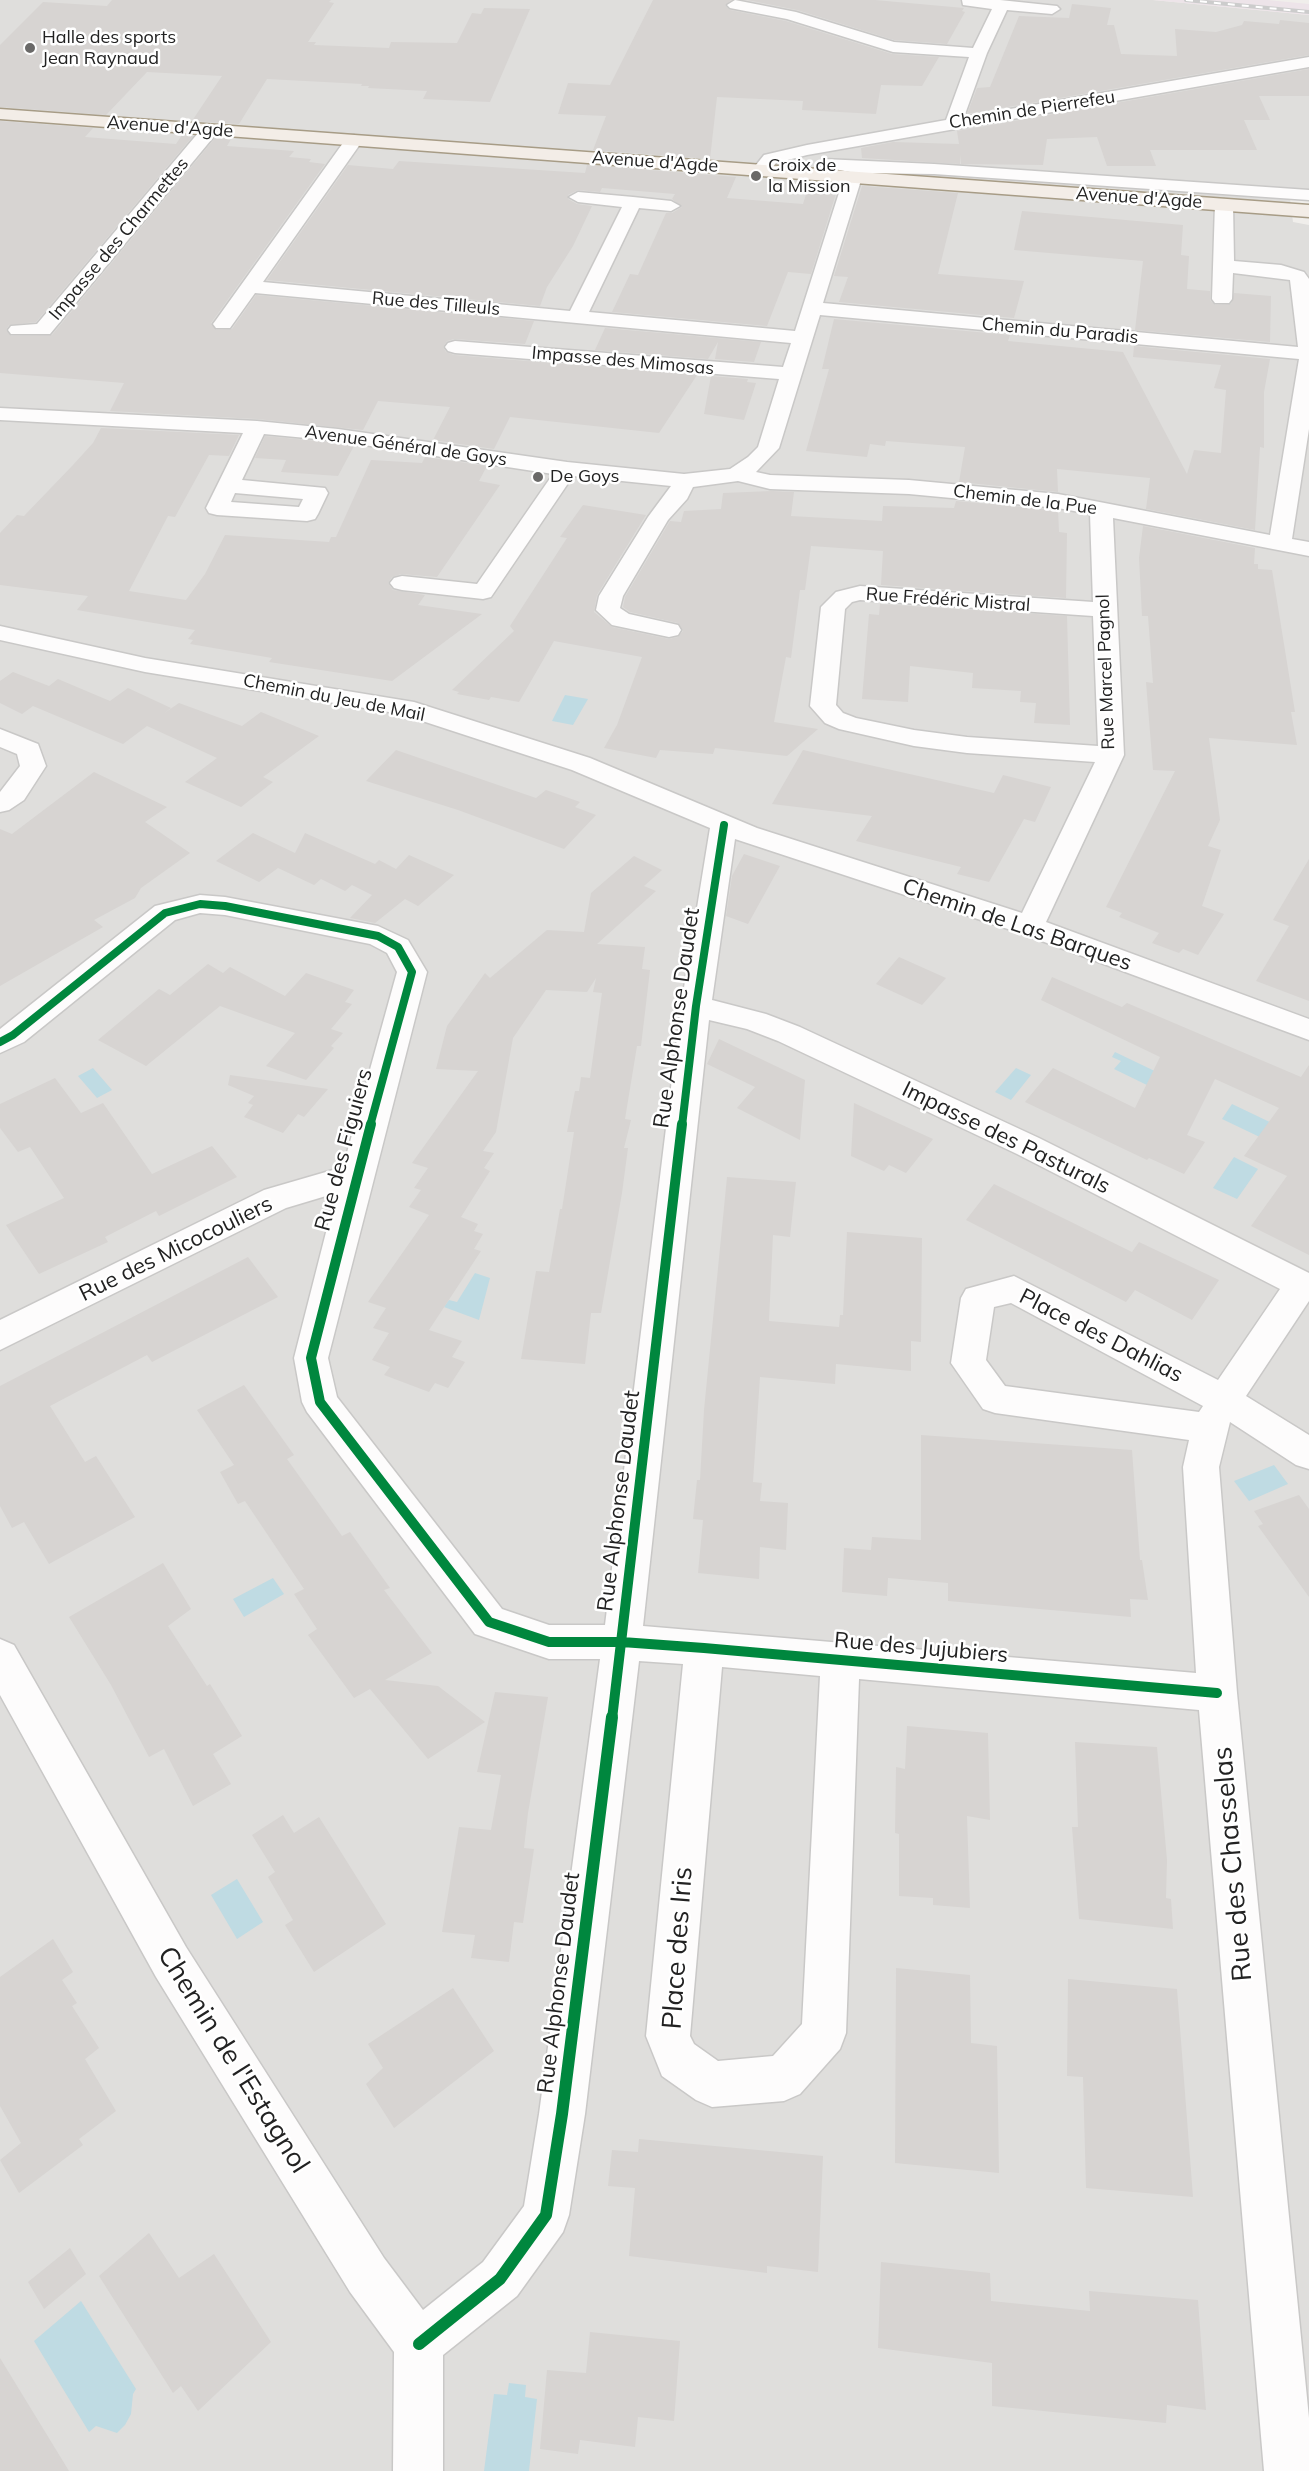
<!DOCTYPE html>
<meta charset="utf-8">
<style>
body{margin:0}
canvas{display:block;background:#f0eeeb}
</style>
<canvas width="1309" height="2471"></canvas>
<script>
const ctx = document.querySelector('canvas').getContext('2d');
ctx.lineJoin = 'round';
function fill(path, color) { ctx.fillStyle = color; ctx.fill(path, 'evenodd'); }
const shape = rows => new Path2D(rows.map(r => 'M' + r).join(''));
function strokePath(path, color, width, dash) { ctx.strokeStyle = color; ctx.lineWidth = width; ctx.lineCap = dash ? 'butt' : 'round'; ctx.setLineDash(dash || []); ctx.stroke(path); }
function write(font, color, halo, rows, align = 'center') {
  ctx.font = font + ' Mulish,sans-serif'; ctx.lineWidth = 5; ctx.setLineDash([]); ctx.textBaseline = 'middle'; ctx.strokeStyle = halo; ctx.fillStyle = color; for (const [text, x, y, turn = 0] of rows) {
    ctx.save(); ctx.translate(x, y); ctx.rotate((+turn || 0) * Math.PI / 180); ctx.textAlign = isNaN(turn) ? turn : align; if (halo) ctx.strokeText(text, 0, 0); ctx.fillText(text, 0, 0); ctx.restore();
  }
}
fill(shape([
 [0,0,1153,0,1309,15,1309,192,1289,191,1293,222,1309,225,1309,2471,0,2471]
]), '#dfdedc');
fill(shape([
 [1153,0,1267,0,1309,4,1309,15]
]), '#ede4e9');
fill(shape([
 [565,695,588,699,573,725,552,721],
 [1115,1052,1163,1075,1153,1088,1114,1069,1121,1061,1112,1057],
 [93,1068,112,1090,97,1098,78,1076],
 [1016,1068,1031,1075,1011,1100,995,1092],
 [1232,1104,1276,1125,1266,1140,1222,1119],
 [1234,1157,1258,1169,1237,1199,1213,1188],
 [475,1273,490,1278,479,1320,444,1307,449,1300,457,1302],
 [1274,1465,1288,1484,1249,1501,1234,1481],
 [273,1578,284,1594,244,1617,233,1599],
 [237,1879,263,1922,237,1939,211,1895],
 [81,2301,136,2389,133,2394,131,2414,125,2425,117,2433,96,2426,89,2432,34,2341],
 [509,2383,526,2385,525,2397,537,2399,529,2471,484,2471,494,2394,507,2395]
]), '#bfdbe3');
fill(shape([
 [112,0,331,0,329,2,334,3,308,42,316,42,314,45,389,48,391,42,457,43,472,13,481,14,484,8,530,9,490,102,423,99,427,91,368,88,369,86,361,86,362,84,267,79,239,124,192,121,222,76,147,72,106,115,0,107,0,45,43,2,107,6],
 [653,0,731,0,725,5,730,10,786,21,892,54,939,57,922,86,881,85,876,114,802,110,803,101,717,97,710,159,593,150,606,116,558,114,568,83,610,85],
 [747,0,875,0,964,8,962,11,965,12,947,44,894,40,797,10],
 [1072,4,1111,8,1107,25,1114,25,1121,54,1177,56,1175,29,1216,32,1242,25,1244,21,1279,24,1280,20,1309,23,1309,55,967,114,977,88,990,87,1019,16,1069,18],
 [1309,69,1309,96,1259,96,1270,120,1244,120,1257,150,1150,150,1156,166,1107,166,1097,137,1047,139,1043,165,961,164,960,155,960,164,862,158,861,148,893,142,959,144,957,131],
 [0,121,93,128,85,137,176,144,182,135,193,136,36,322,9,325,6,330,11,336,52,335,216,137,231,139,227,146,294,151,289,157,311,159,309,162,325,164,211,323,216,330,232,329,256,295,534,321,525,344,454,339,447,341,443,347,446,352,454,355,697,375,659,433,510,417,494,449,433,440,450,407,378,401,363,430,257,419,110,411,124,383,0,373],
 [399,161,585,173,587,165,736,177,727,198,803,204,810,182,839,184,811,274,788,272,767,326,612,312,630,274,638,275,666,213,672,213,682,207,672,199,675,194,602,188,600,192,578,190,568,195,568,199,577,204,592,206,573,246,547,287,540,306,267,280,348,165,393,169],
 [862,186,958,193,938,274,1024,281,1014,318,839,302,848,277,834,276],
 [1022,211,1183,225,1181,255,1189,256,1187,289,1210,291,1210,300,1215,305,1231,304,1234,293,1271,296,1270,342,1135,330,1143,261,1014,250],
 [834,319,1010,335,1008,341,1123,352,1187,474,1194,450,1221,453,1226,390,1214,388,1221,365,1133,357,1134,346,1270,359,1264,392,1264,448,1260,447,1255,530,1146,509,1150,478,1057,469,1058,492,959,482,965,447,886,441,885,446,870,444,867,457,806,451,829,369,822,369],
 [605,328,761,342,754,362,715,359,718,342,708,359,595,350],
 [711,376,748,379,747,382,756,383,744,420,704,414],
 [101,428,239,435,229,456,209,455,175,517,168,516,129,591,186,600,205,574,225,535,329,542,331,537,336,537,371,460,422,463,425,457,487,466,479,481,500,485,437,577,401,574,392,577,388,583,393,590,425,595,418,605,482,614,392,681,269,662,272,658,190,644,193,640,188,639,195,630,77,610,88,596,0,585,0,533,17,515,24,516,73,465,93,443],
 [265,436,338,443,354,446,338,476,281,472,286,460,255,458],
 [772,491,794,492,791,516,882,521,883,506,954,508,956,501,1058,510,1059,532,1067,533,1066,598,881,585,883,551,811,546,805,590,800,590,791,658,786,657,774,722,818,729,787,756,715,748,713,754,660,750,656,758,604,748,617,725,642,657,554,641,519,702,491,697,489,700,457,694,459,692,452,690,514,631,510,626,567,538,560,537,583,505,646,515,597,595,594,612,612,627,669,639,678,637,683,631,678,623,630,612,623,607,625,597,670,521,681,522,684,511,721,509,723,493],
 [1143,526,1255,548,1254,564,1258,564,1258,569,1272,570,1295,712,1291,712,1297,745,1209,738,1220,820,1208,846,1221,850,1202,906,1224,914,1198,955,1183,949,1179,953,1152,943,1159,933,1119,917,1122,913,1106,907,1175,771,1153,770,1146,682,1153,683,1148,616,1142,616,1139,558],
 [880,604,1067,616,1070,725,1034,723,1036,703,1020,702,1021,691,972,688,973,673,910,666,908,702,862,699,869,614,879,615],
 [13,672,49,686,58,679,110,701,128,688,171,708,163,714,179,703,242,726,261,712,319,736,263,777,273,782,241,807,185,782,217,758,147,726,123,744,33,706,22,714,0,703,0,681],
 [396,750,536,798,546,790,580,802,575,807,596,815,564,849,458,810,366,781],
 [803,750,994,793,1003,775,1051,787,1035,822,1024,819,989,882,957,874,961,867,856,841,872,816,772,804],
 [94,772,167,807,145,822,190,853,141,888,135,898,94,920,103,927,0,986,0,829,12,834],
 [253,833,295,853,305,833,375,864,379,860,396,869,409,855,454,875,418,906,405,899,375,923,350,918,372,895,352,885,345,891,321,879,314,885,278,868,259,882,216,861],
 [744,854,780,866,748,924,726,916,732,876],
 [634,856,662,870,644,886,656,891,597,944,645,947,642,969,650,970,641,1046,637,1046,625,1119,631,1120,624,1148,628,1148,622,1193,601,1313,591,1313,585,1364,521,1359,536,1271,549,1272,560,1209,562,1209,574,1132,567,1132,575,1091,579,1091,581,1077,590,1078,602,993,593,992,596,978,587,992,546,990,513,1038,496,1132,483,1151,494,1153,484,1168,490,1171,461,1217,478,1224,474,1231,483,1234,474,1249,481,1251,429,1330,462,1341,452,1357,465,1362,448,1388,435,1383,429,1392,384,1375,390,1367,372,1360,389,1333,373,1328,386,1308,368,1302,429,1215,409,1207,421,1190,414,1188,428,1168,412,1163,478,1071,436,1069,447,1026,485,973,490,978,547,930,584,932,591,893],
 [1309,859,1309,1001,1256,981,1289,926,1273,920],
 [899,957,946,978,922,1005,876,984],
 [208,964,223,973,230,967,285,996,306,973,354,990,345,1002,352,1004,331,1029,343,1033,331,1046,334,1048,306,1080,266,1066,295,1033,220,1006,146,1066,98,1040,159,989,170,995],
 [1052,977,1122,1007,1127,1003,1301,1077,1309,1065,1309,1255,1251,1226,1287,1176,1244,1156,1279,1108,1215,1079,1187,1135,1205,1142,1184,1174,1149,1158,1147,1160,1025,1102,1053,1068,1135,1108,1160,1057,1041,1000],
 [719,1039,805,1080,800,1140,737,1108,755,1087,707,1064],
 [230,1075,294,1084,328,1089,304,1117,298,1114,283,1133,244,1117,253,1105,248,1103,254,1096,228,1085],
 [55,1078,81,1113,103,1103,152,1174,212,1146,237,1177,159,1216,156,1211,105,1237,108,1242,39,1274,6,1225,64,1198,30,1147,18,1152,0,1128,0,1104],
 [854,1103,933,1139,906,1173,889,1165,884,1171,851,1156],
 [727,1177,796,1182,790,1237,773,1235,769,1321,839,1327,840,1315,843,1315,847,1232,922,1238,921,1342,911,1341,911,1371,836,1364,835,1384,760,1377,753,1482,762,1483,760,1501,788,1503,786,1550,760,1547,759,1579,698,1573,703,1520,693,1519,697,1480,700,1480,704,1410],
 [994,1184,1132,1252,1139,1242,1219,1280,1192,1320,1135,1290,1126,1302,966,1220],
 [248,1257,278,1297,152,1362,147,1355,50,1406,85,1462,96,1456,135,1517,49,1564,24,1522,12,1528,0,1506,0,1386],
 [244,1385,294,1455,287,1459,342,1536,350,1532,390,1588,384,1590,432,1653,385,1680,438,1686,485,1722,428,1759,370,1689,354,1698,308,1635,317,1629,294,1594,304,1589,245,1501,238,1504,220,1472,234,1465,197,1410],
 [921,1435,1132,1450,1140,1560,1142,1560,1148,1600,1130,1599,1131,1617,948,1601,948,1583,888,1578,887,1596,842,1592,844,1548,871,1550,872,1537,921,1540],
 [1299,1495,1309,1509,1309,1597,1258,1526,1263,1524,1254,1511],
 [163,1563,191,1609,168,1626,207,1686,210,1684,242,1736,213,1754,231,1784,193,1806,164,1749,149,1757,111,1685,69,1617],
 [495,1692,548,1697,528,1813,524,1848,534,1849,523,1923,514,1922,509,1962,471,1958,475,1935,442,1932,459,1827,491,1830,501,1775,477,1772],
 [907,1726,988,1733,990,1820,967,1816,970,1908,933,1905,933,1898,899,1896,899,1834,895,1833,896,1767,905,1769],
 [1075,1742,1157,1747,1167,1860,1166,1898,1171,1899,1173,1929,1079,1919,1072,1827,1078,1827],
 [283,1815,294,1833,319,1817,386,1924,314,1972,285,1925,293,1920,268,1877,275,1872,252,1835],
 [53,1939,73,1972,62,1980,77,2003,72,2006,99,2048,85,2059,116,2111,79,2139,83,2145,19,2193,0,2160,21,2143,0,2106,0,1977],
 [896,1968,970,1975,971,2043,997,2046,999,2173,895,2163],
 [1068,1979,1177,1989,1193,2197,1086,2188,1083,2077,1067,2076],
 [453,1988,494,2051,394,2128,366,2084,383,2068,368,2044],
 [639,2139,823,2156,818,2272,767,2266,767,2273,629,2256,635,2188,608,2186,612,2150,638,2152],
 [149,2233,179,2278,214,2254,271,2342,198,2411,181,2386,173,2393,99,2276],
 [70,2248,86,2274,44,2309,28,2282],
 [881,2262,990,2273,991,2301,1090,2311,1089,2291,1198,2300,1206,2410,1167,2405,1166,2423,992,2406,992,2363,878,2348],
 [590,2332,680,2341,674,2421,638,2417,635,2447,580,2440,578,2454,540,2449,547,2370,586,2373],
 [0,2358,69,2471,0,2471]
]), '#d7d4d2');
const minor = shape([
 [735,0,796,12,894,42,973,48,992,9,963,5,962,0,1000,0,1057,6,1060,9,1052,14,1007,10,987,53,964,117,1309,57,1309,67,807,155,776,163,767,174,761,175,752,170,764,155,807,145,946,120,969,57,893,52,787,19,730,8,727,5,735,0],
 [210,125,216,126,219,130,216,134,50,334,11,334,8,330,11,326,37,324,204,126,210,125],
 [354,135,363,140,263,282,570,311,622,207,578,202,569,197,578,192,633,197,671,201,680,206,671,211,639,208,589,312,795,331,844,177,850,172,823,167,820,163,823,159,934,164,1309,190,1309,200,934,174,857,173,862,177,823,303,1298,347,1290,280,1233,273,1232,299,1229,303,1215,303,1212,299,1215,204,1224,199,1233,204,1234,261,1281,265,1304,272,1309,279,1309,429,1292,539,1309,542,1309,556,1113,518,1124,755,1046,922,1309,1019,1309,1040,1020,933,735,839,712,1000,766,1014,800,1027,1039,1138,1309,1273,1309,1301,1246,1396,1309,1435,1309,1469,1296,1465,1230,1422,1219,1467,1237,1693,1309,2418,1309,2471,1264,2471,1199,1710,859,1679,846,2033,840,2049,800,2094,784,2101,712,2107,696,2100,662,2076,646,2036,683,1664,639,1661,585,2114,569,2215,563,2232,517,2296,443,2355,443,2471,393,2471,394,2352,350,2292,156,1977,0,1695,0,1639,14,1645,186,1947,384,2258,423,2310,483,2262,524,2206,539,2114,600,1659,549,1659,475,1634,307,1412,302,1402,294,1358,336,1193,286,1208,0,1350,0,1320,264,1190,343,1167,397,972,387,953,370,944,225,915,200,913,175,920,24,1042,0,1053,0,1029,155,906,200,895,225,897,378,926,408,940,427,972,328,1358,337,1397,502,1609,549,1625,605,1625,681,1006,710,828,572,770,401,714,145,672,0,640,0,626,145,658,414,702,590,758,757,828,1022,913,1095,762,967,753,914,746,839,729,825,723,810,706,821,607,836,592,860,586,1093,602,1090,514,1058,508,909,494,770,489,738,481,693,487,687,499,668,520,623,596,620,608,629,614,678,625,681,630,678,635,669,637,612,625,596,610,599,596,648,517,671,486,573,476,491,597,483,599,402,590,394,588,390,583,394,578,402,576,477,584,553,474,338,441,264,434,242,480,325,488,328,493,318,514,315,519,307,521,217,515,209,513,206,508,243,433,0,420,0,408,257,421,338,429,567,462,684,474,730,469,748,457,758,447,779,379,455,353,448,351,445,347,448,343,455,341,783,367,791,343,255,293,230,328,216,328,213,324,216,320,348,136,354,135],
 [820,315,1299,359,1270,535,1058,494,909,480,770,475,756,472,779,448,820,315],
 [235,493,303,499,299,507,231,502,235,493],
 [860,600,1093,616,1098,746,967,737,914,730,856,718,843,713,836,705,845,609,852,602,860,600],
 [709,1020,747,1029,778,1041,1017,1154,1280,1289,1218,1380,1014,1276,966,1289,961,1298,951,1363,983,1409,995,1413,1189,1440,1183,1467,1196,1673,643,1626,709,1020],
 [1011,1303,1203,1406,1199,1412,1005,1386,986,1360,994,1307,1011,1303],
 [722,1667,820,1676,802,2024,773,2056,718,2061,694,2044,690,2036,722,1667],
 [0,729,38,744,46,766,24,800,9,810,0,812,0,792,20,766,17,754,0,747,0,729]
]);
const major = shape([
 [0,109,1309,205,1309,217,0,119,0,109]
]);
strokePath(minor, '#c9c8c7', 3);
strokePath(major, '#a79c86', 3);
fill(minor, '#fdfcfc');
fill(major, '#f3ede7');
const rail = shape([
 [1186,0,1309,12]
]);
strokePath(rail, '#ccc', 4);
strokePath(rail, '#fff', 2, [7]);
strokePath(shape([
 [0,1042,13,1035,165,913,200,904,225,906,378,936,398,947,412,972,370,1126],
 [682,1126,696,1006,724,825]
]), '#00873e', 8);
strokePath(shape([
 [371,1124,311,1358,320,1402,489,1622,549,1642,622,1642,704,1648,1217,1693],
 [612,1719,682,1124]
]), '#00873e', 10);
strokePath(shape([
 [419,2344,500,2279,546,2215,562,2114,612,1717]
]), '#00873e', 12);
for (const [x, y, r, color] of [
 [30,48,6,"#6a6968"],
 [756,176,6,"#6a6968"],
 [538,477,6,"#6a6968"]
]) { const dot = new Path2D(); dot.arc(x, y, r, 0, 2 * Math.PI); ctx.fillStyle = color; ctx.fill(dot); strokePath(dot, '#fff', 2); }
write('18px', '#222', '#fff', [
 ["Halle des sports",42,38],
 ["Jean Raynaud",42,59],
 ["Croix de",768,166],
 ["la Mission",768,187],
 ["De Goys",550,477]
], 'left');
write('18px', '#222', '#fff', [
 ["Chemin de Pierrefeu",1032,110,-9],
 ["Avenue d'Agde",170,127,4],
 ["Avenue d'Agde",655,162,4],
 ["Avenue d'Agde",1139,198,4],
 ["Impasse des Charmettes",119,239,-50],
 ["Rue des Tilleuls",436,304,5],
 ["Chemin du Paradis",1060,331,5],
 ["Impasse des Mimosas",623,361,5],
 ["Avenue Général de Goys",406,446,8],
 ["Chemin de la Pue",1025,500,7],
 ["Rue Frédéric Mistral",948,600,4],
 ["Rue Marcel Pagnol",1106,672,-92],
 ["Chemin du Jeu de Mail",334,698,11]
]);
write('22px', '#222', '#fff', [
 ["Chemin de Las Barques",1017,925,19],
 ["Rue Alphonse Daudet",677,1018,-82],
 ["Impasse des Pasturals",1006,1138,26],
 ["Rue des Figuiers",344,1150,-75],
 ["Rue des Micocouliers",176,1249,-26],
 ["Place des Dahlias",1101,1336,27],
 ["Rue Alphonse Daudet",619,1501,-83],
 ["Rue des Jujubiers",921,1648,5],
 ["Rue Alphonse Daudet",559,1983,-83]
]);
write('27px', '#222', '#fff', [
 ["Rue des Chasselas",1233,1864,-95],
 ["Place des Iris",678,1948,-86],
 ["Chemin de l'Estagnol",233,2060,58]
]);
</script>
